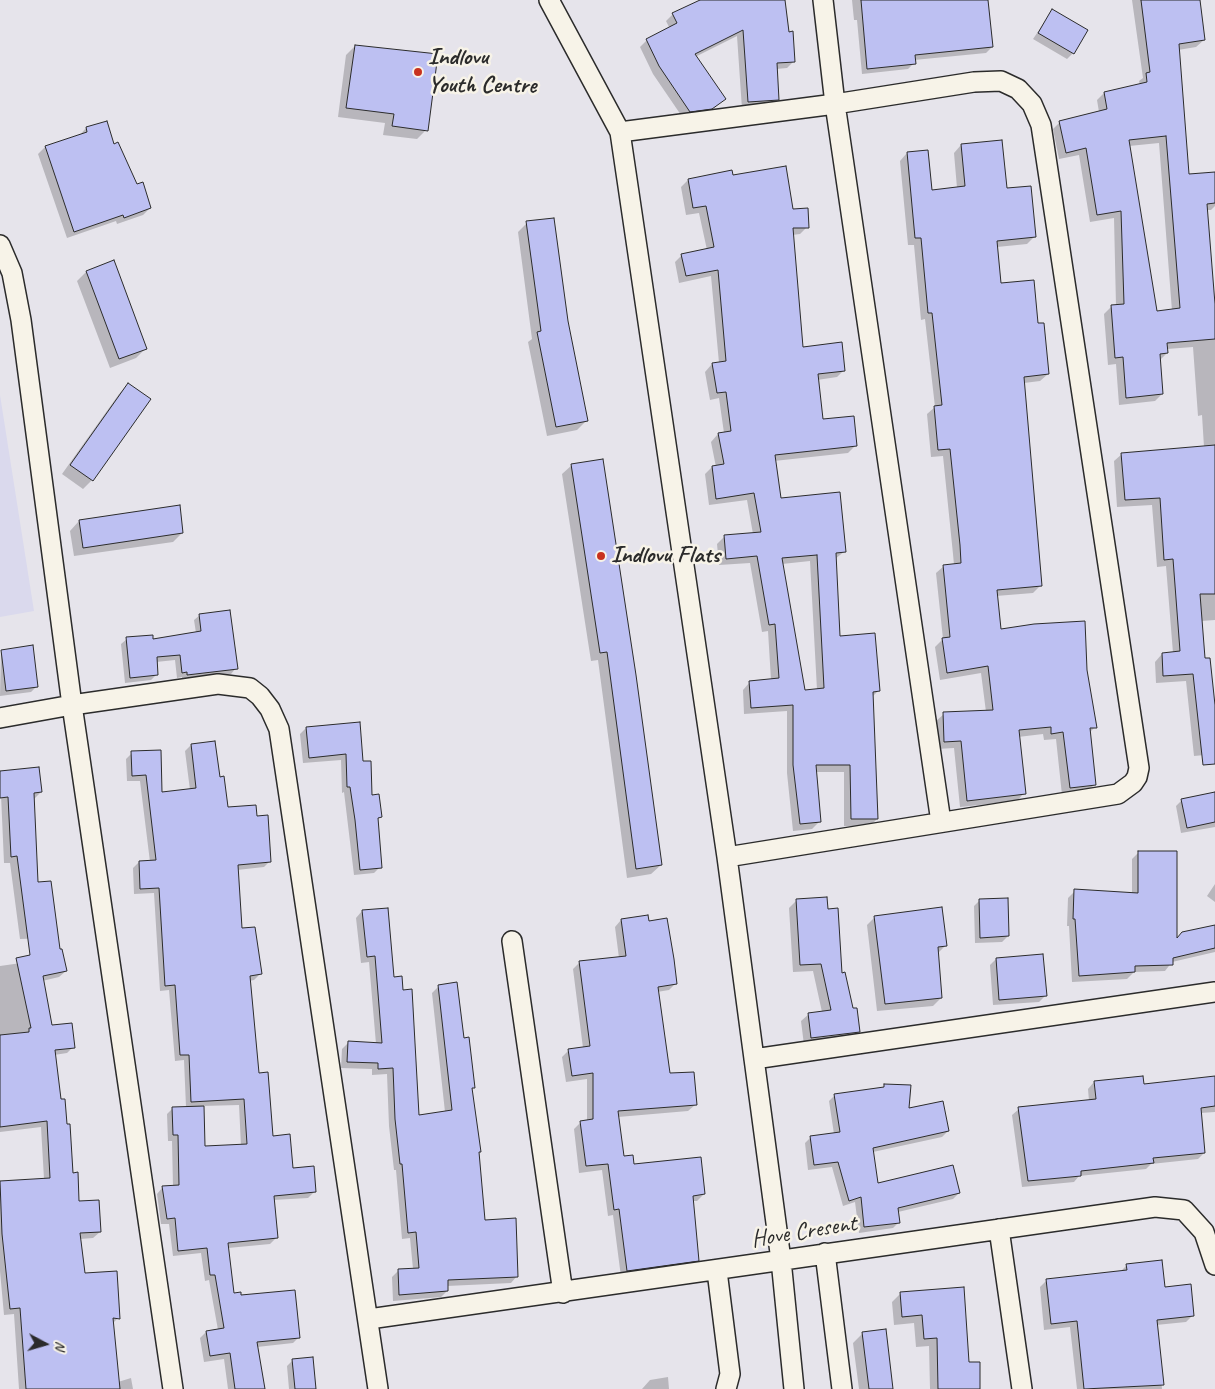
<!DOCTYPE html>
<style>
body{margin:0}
#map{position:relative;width:1215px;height:1389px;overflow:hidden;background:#e6e4eb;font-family:Caveat,sans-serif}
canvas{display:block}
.north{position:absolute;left:20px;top:1319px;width:50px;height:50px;-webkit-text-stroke:4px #f7f3e8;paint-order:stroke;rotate:96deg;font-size:14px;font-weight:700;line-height:20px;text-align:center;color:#2b2b2b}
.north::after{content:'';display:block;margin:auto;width:18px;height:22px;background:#2b2b2b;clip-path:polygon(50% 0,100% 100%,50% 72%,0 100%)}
</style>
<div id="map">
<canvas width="1215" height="1389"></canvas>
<div class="north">N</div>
</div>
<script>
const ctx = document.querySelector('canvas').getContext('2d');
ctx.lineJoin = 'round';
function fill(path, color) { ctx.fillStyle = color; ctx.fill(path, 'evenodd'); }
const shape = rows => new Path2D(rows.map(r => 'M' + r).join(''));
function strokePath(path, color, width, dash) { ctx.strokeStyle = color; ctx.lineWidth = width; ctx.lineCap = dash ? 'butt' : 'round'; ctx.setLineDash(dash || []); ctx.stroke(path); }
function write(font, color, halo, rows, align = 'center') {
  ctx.font = font + ' Caveat,sans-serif'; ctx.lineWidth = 5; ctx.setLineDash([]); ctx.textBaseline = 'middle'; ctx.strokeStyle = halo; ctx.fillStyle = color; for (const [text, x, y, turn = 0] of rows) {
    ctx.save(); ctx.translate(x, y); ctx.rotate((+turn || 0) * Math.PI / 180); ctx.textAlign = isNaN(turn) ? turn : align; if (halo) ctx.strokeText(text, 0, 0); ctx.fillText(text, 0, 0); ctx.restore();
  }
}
fill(shape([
 [0,395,34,611,0,617]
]), '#dad9ed');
fill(shape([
 [703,0,784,0,794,61,787,68,776,69,778,99,771,106,742,109,737,36,695,57,724,99,704,115,683,118,653,74,640,47,647,40,670,29,666,21,673,14],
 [852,0,959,0,992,47,986,53,914,60,914,63,908,69,862,74,857,20,854,20],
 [1132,0,1198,0,1204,40,1196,47,1178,50,1188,175,1215,173,1215,206,1211,210,1206,210,1215,319,1215,620,1201,621,1204,659,1215,703,1215,754,1194,756,1186,681,1156,683,1155,662,1162,654,1173,653,1166,566,1157,567,1152,505,1117,507,1114,461,1122,454,1204,447,1202,415,1198,416,1193,347,1167,349,1167,353,1160,360,1162,394,1155,401,1119,405,1116,364,1108,365,1104,314,1112,306,1116,306,1114,218,1090,222,1079,155,1059,159,1053,129,1060,122,1099,112,1097,100,1104,93,1140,85,1139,81,1143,78],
 [1159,143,1172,311,1156,313,1129,146],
 [1052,11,1073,53,1067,59,1033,39],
 [355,46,426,130,417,139,383,135,385,123,338,117,346,55],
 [86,128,113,145,150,208,143,215,117,224,116,221,67,238,38,154,45,147,79,136],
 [1001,141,1006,189,1035,236,1027,244,997,247,1000,284,1037,325,1048,374,1040,381,1024,383,1041,585,1033,593,996,596,999,630,1086,670,1095,727,1089,733,1095,784,1087,792,1062,795,1056,739,1044,740,1043,734,1018,737,1024,793,1017,801,960,807,954,748,937,749,936,721,944,714,986,712,981,673,940,680,935,647,943,639,936,573,944,566,954,565,953,554,943,456,931,457,927,414,935,407,925,319,921,320,914,245,908,245,900,161,907,153,931,191,957,188,954,153,961,145],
 [732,176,792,210,807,227,800,234,792,235,802,348,844,370,837,377,817,380,822,421,856,445,848,453,774,461,780,499,845,551,835,559,839,637,878,691,872,697,877,819,870,826,844,826,844,772,815,772,819,822,812,829,793,831,787,773,787,711,744,714,743,690,750,682,771,680,768,631,762,632,750,563,719,565,717,544,725,536,753,534,747,500,709,505,705,474,712,467,716,467,711,442,718,434,724,433,719,398,710,400,705,372,712,364,719,363,711,276,679,283,675,262,682,255,707,250,699,213,686,215,681,187,688,180],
 [810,561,817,690,804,692,782,564],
 [527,223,567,321,586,421,577,430,547,436,528,342,532,339,518,232],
 [86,272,146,348,136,358,110,368,77,281],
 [128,384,92,480,83,489,62,474,119,394],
 [572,465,661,865,651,874,627,878,598,660,591,661,562,474],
 [178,507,182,533,173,542,74,556,70,531,79,521],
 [200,615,236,668,231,674,182,680,182,677,177,678,175,660,156,662,156,675,151,680,125,683,121,644,127,639,152,640,196,633,194,620],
 [1,651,37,686,31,692,0,696],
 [306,728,362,763,371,797,380,817,377,820,380,867,374,873,354,875,344,792,342,793,341,760,303,763,300,734],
 [191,745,218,778,227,809,256,817,270,861,264,867,237,870,240,930,260,974,254,980,249,981,258,1074,271,1138,292,1169,314,1192,308,1198,273,1200,276,1238,270,1244,228,1248,233,1295,240,1297,299,1337,293,1343,257,1347,259,1389,228,1389,224,1359,204,1362,200,1338,206,1332,218,1330,209,1280,205,1281,201,1253,173,1256,169,1224,161,1224,157,1194,162,1188,173,1187,172,1141,168,1141,167,1114,173,1108,186,1107,184,1060,175,1061,169,990,160,991,154,893,134,894,133,868,139,862,150,862,140,781,127,781,126,759,132,753,161,794,190,790,185,751],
 [239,1105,241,1146,204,1147,202,1106],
 [0,772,41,792,34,799,37,884,49,938,20,939,10,863,4,863],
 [1215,794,1215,827,1181,833,1176,806,1182,800],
 [1139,852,1176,940,1215,926,1215,952,1172,962,1165,971,1134,972,1127,979,1072,982,1069,926,1067,926,1068,898,1075,891,1132,894,1132,859],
 [1215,884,1215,902,1207,896],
 [797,900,840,974,858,1032,851,1040,804,1045,801,1021,809,1014,822,1012,813,971,793,972,789,908],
 [980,900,1008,936,1002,942,975,943,974,906],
 [362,911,393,978,418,1116,445,1112,432,993,439,986,463,1039,473,1087,471,1089,480,1151,478,1153,484,1221,517,1276,511,1283,447,1286,447,1291,441,1297,393,1301,392,1277,398,1271,413,1269,410,1238,402,1239,396,1170,394,1170,389,1126,387,1074,372,1075,372,1069,341,1068,342,1049,349,1042,376,1044,369,962,361,963,356,918],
 [875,917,946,945,937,954,941,998,933,1006,877,1011,867,925],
 [621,920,676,983,669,990,657,992,669,1075,695,1105,688,1111,618,1117,623,1157,633,1165,704,1194,697,1201,692,1201,698,1260,691,1267,621,1277,613,1215,608,1216,602,1170,579,1173,574,1129,581,1122,587,1121,587,1079,566,1082,562,1057,568,1051,583,1048,573,969,580,962,619,958,615,927],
 [63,957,66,971,59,977,42,981,51,1027,73,1047,67,1053,54,1055,78,1202,100,1232,93,1238,80,1239,84,1275,118,1318,112,1324,118,1382,131,1378,133,1389,19,1389,14,1314,4,1315,0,1271,0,1182,44,1179,41,1127,0,1132,0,966],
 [996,959,1045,996,1039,1002,993,1005,990,965],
 [1215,1077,1215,1112,1200,1113,1204,1153,1198,1159,1151,1164,1146,1169,1079,1176,1074,1182,1022,1187,1012,1115,1019,1109,1089,1101,1088,1089,1094,1082,1143,1086],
 [885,1085,908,1110,948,1131,942,1137,873,1152,877,1185,959,1193,953,1199,898,1212,899,1222,893,1228,859,1233,855,1202,843,1206,832,1167,808,1170,805,1143,811,1137,834,1134,829,1101,835,1095,881,1089],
 [1127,1265,1164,1288,1193,1315,1186,1322,1156,1325,1162,1389,1077,1389,1070,1327,1044,1330,1040,1287,1047,1280,1120,1272],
 [963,1288,968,1364,979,1389,930,1389,929,1346,916,1347,914,1323,894,1325,892,1302,901,1293],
 [862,1334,892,1389,859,1389,853,1343],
 [293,1360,315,1389,289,1389,287,1366],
 [668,1377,669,1389,642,1389,650,1380]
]), '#0003');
const building = shape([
 [700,0,785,0,789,32,793,31,795,62,777,63,779,100,748,102,743,30,695,54,726,99,712,109,690,112,659,66,646,39,677,23,672,13,700,0],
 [861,0,988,0,993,47,915,55,916,64,867,69,861,0],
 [1141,0,1200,0,1205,40,1179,44,1189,174,1215,172,1215,203,1207,204,1215,304,1215,339,1167,343,1168,353,1160,354,1163,394,1126,398,1123,357,1115,358,1111,305,1124,304,1121,211,1097,215,1086,148,1066,153,1059,121,1107,109,1104,92,1147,82,1146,73,1150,72,1141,0],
 [1166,136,1180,308,1157,311,1129,140,1166,136],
 [1052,9,1088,30,1074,54,1038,33,1052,9],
 [355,45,438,54,428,131,392,126,394,114,346,108,355,45],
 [107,121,114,144,118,142,137,184,143,182,151,208,124,218,123,215,74,232,45,146,87,132,86,127,107,121],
 [1002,140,1007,188,1031,186,1036,237,997,241,1001,283,1034,280,1038,323,1044,323,1049,374,1024,377,1042,586,997,590,1001,629,1034,624,1085,621,1087,670,1097,728,1090,728,1096,785,1070,788,1063,732,1051,734,1051,727,1019,730,1026,794,967,801,961,741,944,742,943,712,993,710,988,666,947,673,942,638,950,637,943,565,961,563,960,545,950,449,938,450,934,406,942,405,932,313,928,313,921,238,915,238,907,152,928,150,932,190,965,186,961,144,1002,140],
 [786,166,793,209,808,208,809,228,793,228,803,347,842,342,845,371,818,374,823,419,854,416,857,446,775,455,781,498,840,492,846,552,836,553,840,636,875,633,880,691,873,692,878,819,851,819,850,765,816,765,821,822,800,824,793,765,793,705,751,708,749,681,779,678,775,624,769,625,757,556,726,559,724,535,761,532,754,493,716,499,712,466,724,464,718,433,731,431,726,392,717,393,712,363,726,361,718,270,686,276,681,254,714,247,706,206,693,208,688,179,732,170,733,175,786,166],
 [817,555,824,688,805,690,782,558,817,555],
 [554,218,568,321,588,421,556,427,537,332,541,331,526,221,554,218],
 [114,260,147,349,119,359,86,271,114,260],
 [128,383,151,399,93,481,70,465,128,383],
 [1215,445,1215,594,1200,594,1205,658,1210,658,1215,705,1215,764,1203,765,1193,674,1163,676,1162,653,1180,651,1173,559,1164,560,1160,498,1125,500,1121,453,1215,445],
 [603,459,636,675,662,865,636,869,607,652,600,653,571,464,603,459],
 [180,505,183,533,83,548,79,520,180,505],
 [230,610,238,669,187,675,187,672,182,673,180,655,157,657,158,675,130,678,126,637,153,635,153,639,201,631,199,614,230,610],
 [33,645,38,687,6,691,1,650,33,645],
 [360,722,363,761,371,761,372,795,379,794,382,817,378,818,382,868,360,870,355,820,350,787,347,787,346,754,309,758,306,727,360,722],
 [215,741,220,777,224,776,228,807,256,805,257,816,268,815,271,862,238,865,242,928,255,927,262,974,250,976,259,1073,268,1072,273,1136,290,1134,293,1168,314,1166,316,1192,274,1196,278,1238,228,1243,234,1293,241,1292,241,1295,295,1290,300,1338,257,1342,265,1389,235,1389,230,1353,210,1356,206,1331,224,1328,215,1275,210,1275,207,1248,178,1251,175,1218,167,1219,162,1186,179,1185,178,1135,173,1135,172,1107,204,1106,205,1146,247,1144,244,1099,191,1102,189,1055,180,1055,175,985,165,986,159,888,140,889,139,861,156,860,146,775,132,776,131,751,161,750,162,792,196,788,191,744,215,741],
 [39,767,42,792,34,793,38,882,51,881,60,949,62,949,67,971,43,976,52,1025,72,1023,75,1048,55,1050,61,1099,65,1099,67,1124,70,1124,73,1173,78,1172,79,1201,99,1200,101,1232,80,1233,85,1273,117,1271,120,1319,113,1318,120,1389,26,1389,20,1308,10,1309,2,1234,0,1181,50,1178,47,1121,0,1127,0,1035,29,1032,29,1028,31,1028,16,958,30,955,17,856,11,857,8,797,0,798,0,771,39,767],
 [1215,792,1215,822,1187,828,1181,799,1215,792],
 [1138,851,1177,851,1177,938,1182,932,1215,925,1215,948,1173,958,1173,965,1135,966,1135,972,1079,976,1075,919,1073,919,1074,889,1138,893,1138,851],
 [827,897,828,909,838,908,842,973,845,972,853,1008,857,1008,860,1032,811,1038,808,1013,831,1010,821,964,800,965,796,899,827,897],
 [1008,898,1009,936,980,938,979,899,1008,898],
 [942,907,947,946,938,947,942,998,885,1004,874,916,942,907],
 [388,908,394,977,402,976,403,990,412,989,419,1115,452,1110,438,985,457,982,464,1038,469,1037,475,1088,472,1088,481,1152,479,1152,485,1220,516,1218,518,1277,448,1280,448,1291,399,1295,398,1269,419,1268,416,1232,408,1233,402,1164,400,1164,395,1119,393,1068,378,1069,378,1063,347,1062,348,1041,382,1043,375,956,367,957,362,910,388,908],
 [648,915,649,921,667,918,674,959,677,984,658,987,670,1073,694,1072,697,1105,618,1111,624,1156,633,1155,634,1164,701,1157,705,1194,693,1196,699,1261,627,1271,619,1209,614,1210,608,1164,586,1166,580,1121,593,1119,593,1073,572,1076,568,1049,590,1046,579,961,626,956,621,919,648,915],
 [1043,954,1047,996,999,1000,996,958,1043,954],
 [1143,1076,1144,1084,1215,1076,1215,1106,1201,1108,1205,1153,1153,1158,1154,1163,1081,1171,1081,1176,1028,1181,1018,1107,1096,1099,1094,1081,1143,1076],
 [884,1084,911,1085,909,1108,943,1101,949,1131,873,1148,878,1183,953,1165,960,1193,898,1208,900,1223,864,1227,861,1197,849,1201,838,1162,814,1165,810,1136,840,1132,834,1094,884,1087,884,1084],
 [1162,1260,1165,1287,1191,1284,1194,1316,1157,1320,1164,1385,1084,1389,1077,1321,1051,1324,1046,1279,1127,1270,1126,1264,1162,1260],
 [964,1287,969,1362,980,1362,980,1389,938,1389,937,1338,924,1339,922,1315,902,1317,900,1292,964,1287],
 [886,1329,893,1389,869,1389,862,1332,886,1329],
 [313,1357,316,1389,295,1389,292,1359,313,1357]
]);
fill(building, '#bdc0f2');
strokePath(building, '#2b2b2b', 1);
const minor = shape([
 [549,0,620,132,727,857,781,1260,794,1389],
 [823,0,835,104,941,822],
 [620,132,835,104,974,82,1001,81,1018,89,1032,104,1041,125,1137,755,1139,768,1137,777,1133,783,1118,794,727,857],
 [0,245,12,273,21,320,72,705,173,1389],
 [0,718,72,705,218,684,250,688,260,696,270,709,279,729,378,1389],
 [512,941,563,1293],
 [754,1059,1215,992],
 [999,1229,1022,1389],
 [825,1253,842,1389],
 [717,1271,730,1374,726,1389],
 [369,1319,1155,1207,1184,1210,1204,1232,1215,1265]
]);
strokePath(minor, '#2b2b2b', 22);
strokePath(minor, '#f7f3e8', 19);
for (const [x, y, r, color] of [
 [418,72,5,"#c8321e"],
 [601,556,5,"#c8321e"]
]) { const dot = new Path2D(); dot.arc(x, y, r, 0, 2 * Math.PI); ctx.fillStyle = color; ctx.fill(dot); strokePath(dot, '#f7f3e8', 2); }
write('bold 24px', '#2b2b2b', '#f7f3e8', [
 ["Indlovu",428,58],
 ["Youth Centre",428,86],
 ["Indlovu Flats",611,556]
], 'left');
write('24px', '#2b2b2b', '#f7f3e8', [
 ["Hove Cresent",804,1232,-9]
]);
</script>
